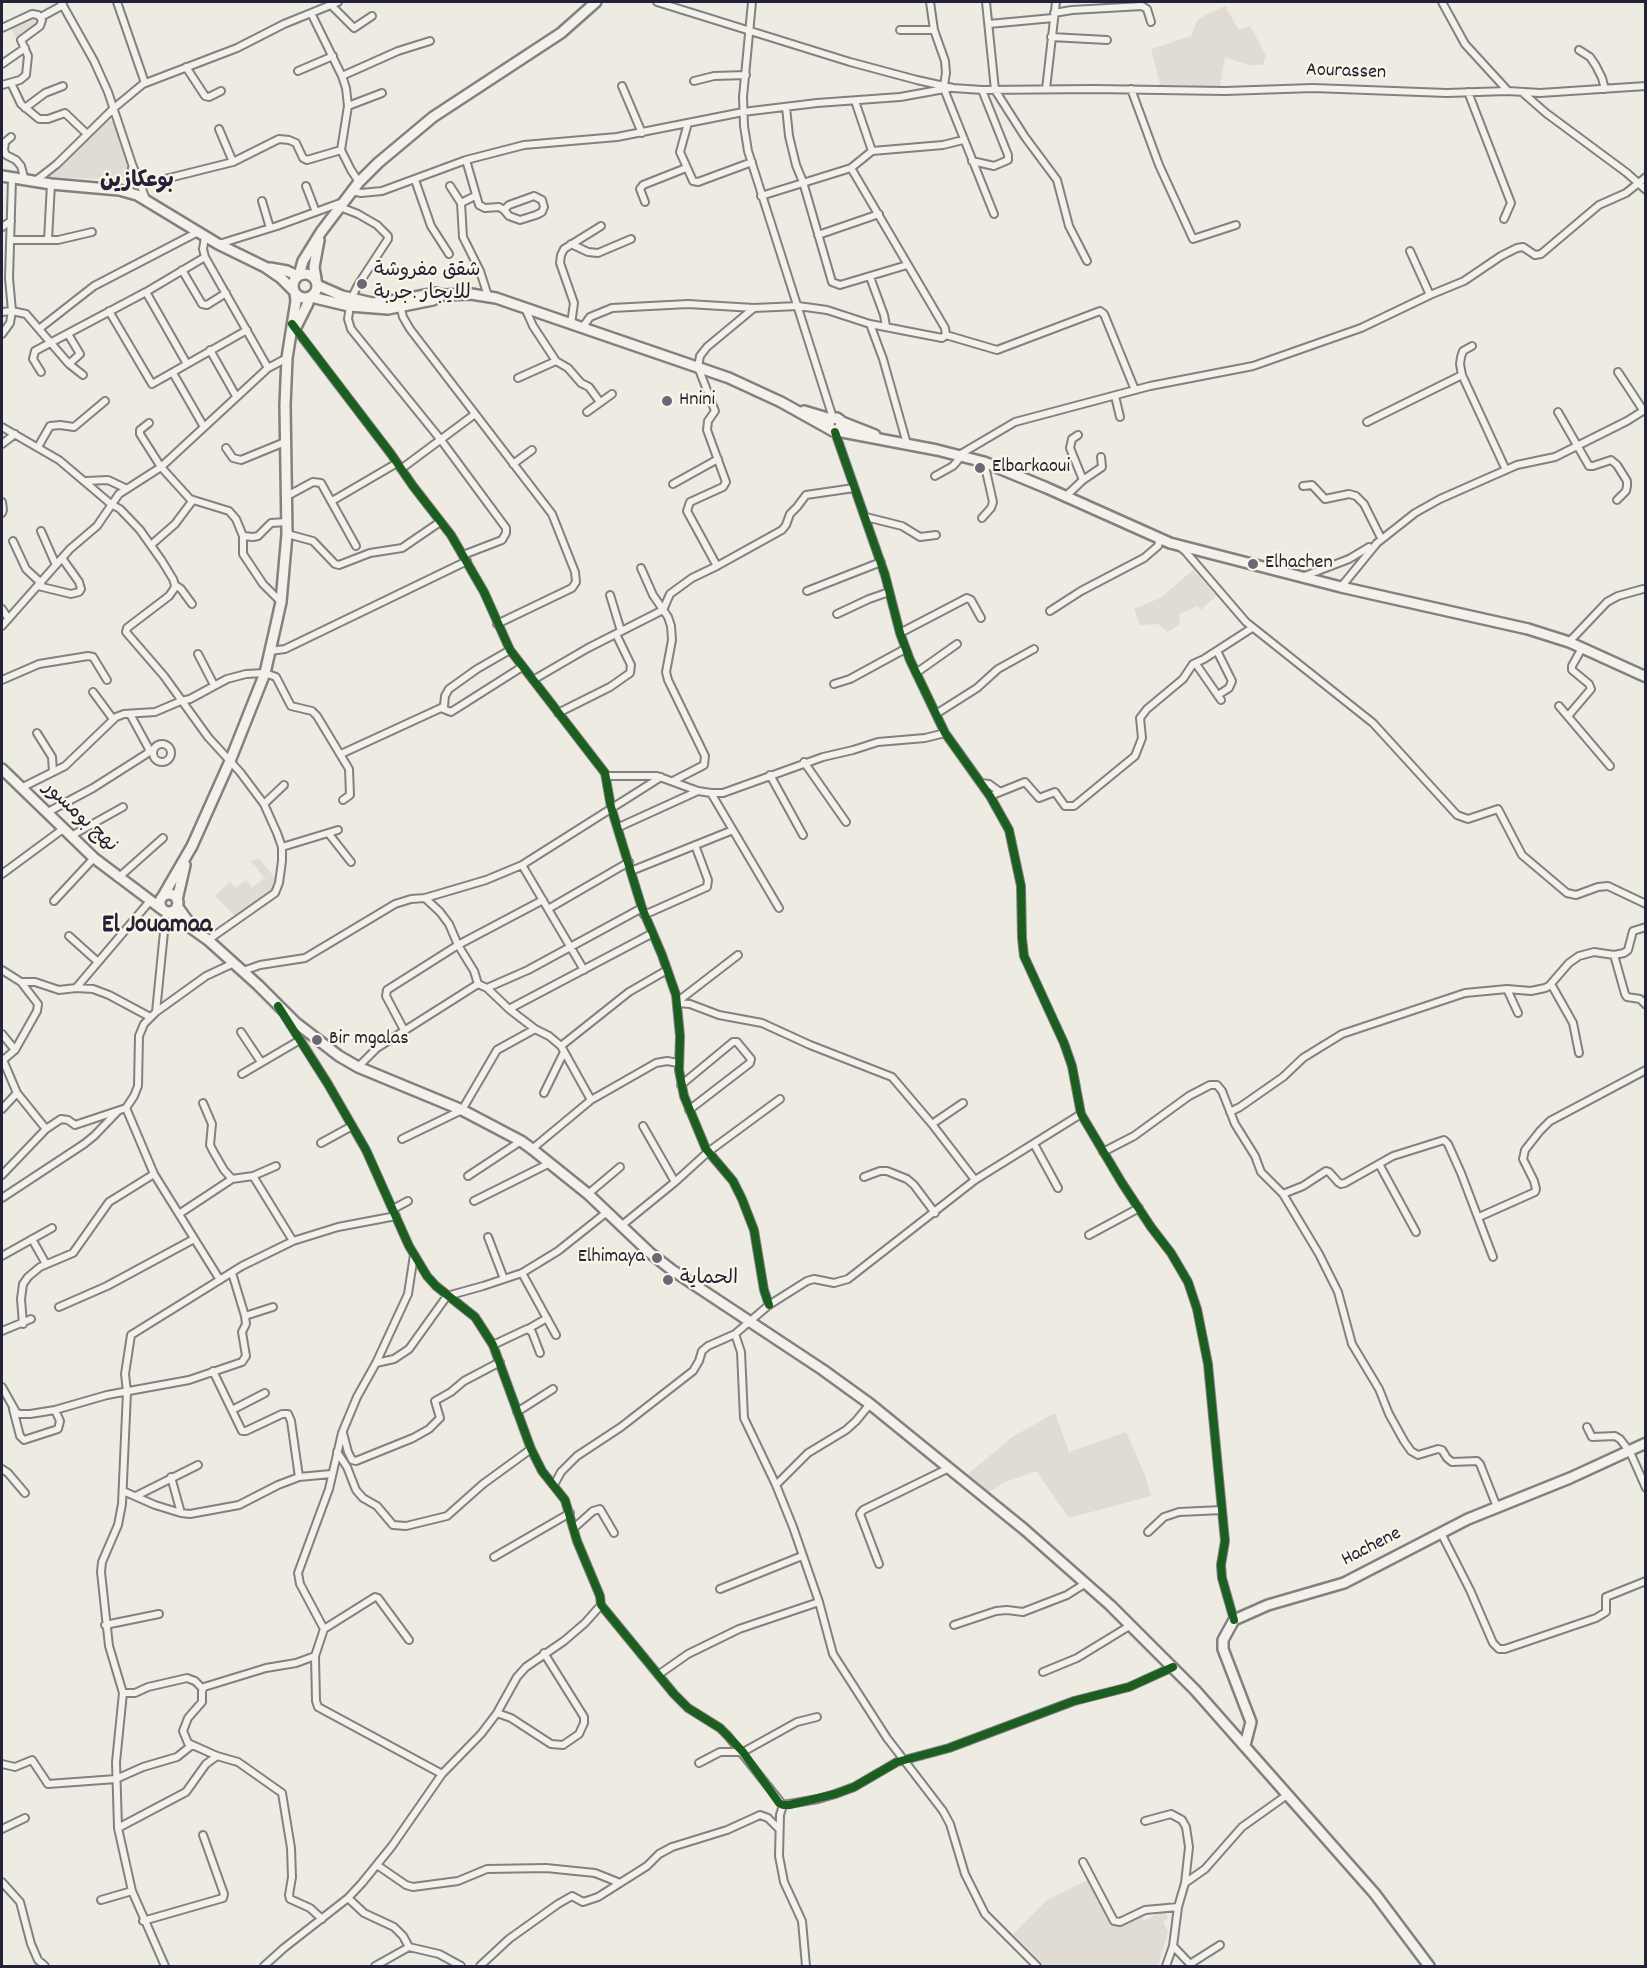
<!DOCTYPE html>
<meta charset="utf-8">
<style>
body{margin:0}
#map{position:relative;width:1647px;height:1968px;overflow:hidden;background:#eeebe3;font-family:Dekko,sans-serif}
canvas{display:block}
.frame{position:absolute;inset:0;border:3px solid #22223b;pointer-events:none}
</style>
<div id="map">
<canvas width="1647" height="1968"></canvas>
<div class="frame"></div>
</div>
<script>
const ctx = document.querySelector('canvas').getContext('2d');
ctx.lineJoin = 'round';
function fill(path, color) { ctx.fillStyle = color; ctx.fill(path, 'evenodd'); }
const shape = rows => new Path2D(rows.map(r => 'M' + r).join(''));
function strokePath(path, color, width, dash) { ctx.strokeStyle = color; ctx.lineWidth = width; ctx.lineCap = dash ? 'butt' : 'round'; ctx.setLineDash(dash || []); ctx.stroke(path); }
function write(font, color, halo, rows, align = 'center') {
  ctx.font = font + ' Dekko,"Playpen Sans Arabic",sans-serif'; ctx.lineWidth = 4.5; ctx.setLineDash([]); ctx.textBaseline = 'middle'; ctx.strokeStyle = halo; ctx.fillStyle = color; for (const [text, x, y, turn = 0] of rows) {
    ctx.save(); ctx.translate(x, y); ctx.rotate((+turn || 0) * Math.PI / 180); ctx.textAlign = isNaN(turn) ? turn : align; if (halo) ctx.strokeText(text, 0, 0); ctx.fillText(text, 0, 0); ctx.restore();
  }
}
fill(shape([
 [1055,1413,1069,1452,1126,1432,1145,1475,1151,1496,1069,1518,1036,1471,1003,1483,989,1492,968,1474,1012,1437],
 [1090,1879,1114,1925,1140,1912,1144,1921,1163,1911,1165,1912,1168,1918,1163,1922,1168,1932,1158,1966,1083,1965,1045,1966,1013,1934,1047,1900]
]), '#e0dcd4');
fill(shape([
 [1225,6,1239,30,1250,26,1266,55,1263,65,1248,65,1225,57,1220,86,1160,85,1151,49,1191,36,1198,19],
 [32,17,39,25,18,40,9,27],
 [108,120,114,122,128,168,125,179,122,180,49,177],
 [1193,570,1216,596,1201,610,1198,606,1179,614,1180,624,1168,632,1158,624,1140,625,1134,609,1160,598],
 [259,858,275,878,277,882,274,889,235,916,215,896,230,881,235,888,246,880,252,888,264,878,254,864,253,865,250,861],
 [1059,1909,1068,1927,1038,1943,1029,1925],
 [1069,1946,1079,1962,1071,1966,1052,1966,1046,1957]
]), '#e0dcd3');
const street = shape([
 [61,2,94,61,108,92,132,164,146,199],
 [117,2,145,83],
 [657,2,850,62,917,80,953,88,982,90,1094,89,1225,91,1313,88,1447,93,1508,91,1540,93,1646,86],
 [752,2,743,97,744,126,748,151,833,418],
 [930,2,934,30,945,61,946,73,944,85],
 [986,2,995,90,1025,137,1057,180,1069,226,1087,261],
 [1442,2,1465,44,1508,91],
 [331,5,354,28,372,16],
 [311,13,342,76,346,88,348,106,341,150,351,170,359,182],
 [1054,13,1072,10,1142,6,1147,9,1151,22],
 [41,17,63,5],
 [989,24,1053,18],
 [2,28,32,14,38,15,42,20,40,26,21,40,28,56,26,75,20,80,2,85],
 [900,30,934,30],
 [1051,37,1107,40],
 [1579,50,1590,57,1596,66,1602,78,1605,89],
 [2,64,25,48],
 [186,67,205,96,209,97,221,91],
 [298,71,333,56],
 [342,76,398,51,430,41],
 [694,81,714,76,746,75],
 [11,83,21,104,39,119,48,119,65,113,87,134],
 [622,86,642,133],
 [944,89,994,214],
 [1046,89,1056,2],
 [1131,89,1159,165,1193,239,1236,225],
 [1468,92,1511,203,1504,219],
 [1522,92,1546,113,1627,173,1646,190],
 [855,101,872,151],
 [348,106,382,93],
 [786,107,789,136,796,165,803,182,832,282,840,285,907,265],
 [25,108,45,93,63,86],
 [688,123,680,152,693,181,698,182,752,162],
 [219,129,233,162],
 [11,137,5,142,4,150,6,155,16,160,21,166,25,181],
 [466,160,479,205,485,208,499,207,504,210],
 [972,161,994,166,1008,160,1008,155,982,90],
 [851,168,945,328,946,335],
 [415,180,431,226,449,254],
 [34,182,57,164,114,108,143,84,237,48,284,24,338,2],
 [141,185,233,162,279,139,289,140,296,143,303,158,307,160,341,150],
 [306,186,316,212],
 [450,186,461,203,463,237,480,271,488,296],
 [352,191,361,193,382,191,466,160,524,145,617,137,743,112,817,103,900,97,950,88],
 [129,192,132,168],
 [534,196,542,200,544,207,542,212,536,215,520,220,509,216,504,210,509,205,534,196],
 [761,196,851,168,872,151,943,145,963,140],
 [262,201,270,228],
 [645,202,640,189,643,185,686,168],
 [461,203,475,196],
 [340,207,358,214,377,225,388,236,388,239,358,285,351,299,348,319,351,329,441,440,506,528,506,533,502,540,463,555],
 [2,227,11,221],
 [818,235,879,214],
 [205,237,203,249,205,257,268,368],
 [10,240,58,240,92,232],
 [48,240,51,184],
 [219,244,277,226,343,202],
 [571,244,588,252,598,253,631,239],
 [1410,251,1430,295],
 [182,270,202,304,207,305,226,293],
 [870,277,884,315,886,326],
 [146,292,187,364],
 [400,305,403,317,410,329,552,514,575,572,576,582,572,588,497,624],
 [525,308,533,326,556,361,568,368,581,383,589,387,600,402],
 [109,311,152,384,247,330],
 [2,312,12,311,26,314,69,364,83,375],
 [571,324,574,303,560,263,561,255,564,249,601,226],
 [870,324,883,359,907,444],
 [294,327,391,454,413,486,451,535,484,592,510,650,605,773,611,807,642,908,662,955,676,995,680,1036,679,1070,684,1096,706,1149,733,1181,742,1199,754,1230,764,1290,769,1305],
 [582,328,590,317,612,308,688,304,754,308,798,306,827,310,870,324,942,338,946,335,997,350,1100,311,1104,314,1135,390],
 [39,329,94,286,198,232],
 [2,334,10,323,12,311,9,278,12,179],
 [68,334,80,354,69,364],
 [1472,346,1463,351,1461,357,1460,364,1462,375,1506,470],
 [210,350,236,396],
 [41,372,33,359,35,351,146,292,205,257],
 [1618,372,1643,410],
 [173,373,204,427],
 [518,378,556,361],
 [1115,396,1120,417],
 [587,412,612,394],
 [1558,412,1589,466,1593,466,1611,460,1617,465,1627,481,1627,486,1626,491,1617,500],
 [1367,422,1462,375],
 [149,423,140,430,140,434,161,467,190,499,229,511,236,519,243,536,253,537,258,536,271,523,287,522],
 [2,427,59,460,111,504,120,509,140,530,162,561,173,579,175,585,174,589,169,596,127,628,126,632,164,676,208,737,240,772,264,804,277,833,282,847,282,861,279,883,275,893,208,940],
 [835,432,885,575,900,633,910,660,945,733,990,796,1009,830,1021,886,1022,938,1024,956,1064,1043,1072,1066,1081,1114,1122,1183,1151,1227,1171,1253,1188,1282,1197,1309,1208,1364,1225,1541,1221,1565,1222,1578,1234,1620],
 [1078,435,1072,439,1070,448,1083,480],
 [2,444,15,434],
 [38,447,50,426,60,425,74,427,105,401],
 [226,448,233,458,241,460,285,442],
 [513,464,532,450],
 [401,469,475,414],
 [935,476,953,466,959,459,959,455,1015,422,1150,386,1253,366,1361,328,1430,295,1464,281,1501,256,1517,248,1523,247,1535,255,1541,254,1599,205,1626,193,1646,177],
 [86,481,108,480,125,488],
 [673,484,718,459],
 [1303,486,1312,485,1325,499,1349,494,1356,496,1364,504,1381,538],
 [287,496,313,482,321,483,356,546],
 [1066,496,1083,480,1102,467,1101,457],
 [332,501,397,463],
 [2,502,3,510,2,513],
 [866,517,902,526,920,537,936,535],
 [982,518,991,508,993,502,984,462],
 [41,531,56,565],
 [287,534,313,541,335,564,339,565,370,553,402,548,440,522],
 [243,536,243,554,263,584,281,602],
 [13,541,26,569,41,583],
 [151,545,175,524,193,500],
 [1180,547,1185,551,1246,622,1373,723,1457,815,1468,819,1498,809,1522,855,1567,893,1576,895,1598,887,1608,886,1646,904],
 [717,566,782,530,786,525,790,514,797,507,806,495,854,488],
 [641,568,653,595,668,617,671,626,672,640,666,672,668,680,705,756,704,765,673,781],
 [1302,577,1349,559,1369,547],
 [175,585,181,589,192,604],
 [38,586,71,594,79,592,81,589,79,582,62,558],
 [1341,587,1377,543,1415,513,1440,499,1517,465,1555,457,1627,421,1646,409],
 [807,591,881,562],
 [610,595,621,631],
 [2,609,8,618],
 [1050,611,1081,591,1144,558,1158,546,1159,543,1158,538],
 [837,614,869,599,889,592],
 [2,626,70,549,97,526,119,494,161,467,268,368,287,358],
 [900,633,967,598,971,600,981,618],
 [1569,642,1607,602,1618,596,1643,589],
 [270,651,285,649,467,561],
 [1217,651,1232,681,1229,688,1218,695],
 [198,654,214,685],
 [1196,664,1221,700],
 [916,673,957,644],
 [2,680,39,664,88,656,93,657,107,680],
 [533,680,588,648,663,610,670,594,692,578,717,566,687,511,690,502,723,487,726,482,707,430,708,421,715,411,698,367,700,356,707,347,754,308],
 [834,684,850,679,905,649],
 [93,692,113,719],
 [1559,706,1610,766],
 [441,708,451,712,522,667],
 [558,713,610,687,630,673,631,665,616,634],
 [936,714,977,688,998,669,1034,649],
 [1568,716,1591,689,1589,684,1572,670,1572,666,1582,648],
 [37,733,52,757,53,772],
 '153 753a9 9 0 1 1 18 0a9 9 0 1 1-18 0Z',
 [341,754,441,708,444,706,445,696,449,689,477,669,510,650],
 [804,762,846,822],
 [770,775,803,835],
 [606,776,657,776,698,791,711,793,723,793,823,757,853,750,878,742,925,738,945,733],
 [981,783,989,784,1000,792],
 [21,788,65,766,116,717,124,714,155,712,181,701,190,699,227,679,246,674,265,673,276,677,291,706,312,711,317,716,349,769,350,795,343,800],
 [711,793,779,908],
 [990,796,1025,782,1039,798,1055,792,1065,806,1074,806,1135,756,1142,738,1140,718,1147,709,1183,679,1193,664,1204,659,1252,628],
 [264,804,284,785],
 [46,813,93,788,148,753,149,749,130,714],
 [619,827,698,791],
 [329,834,351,862],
 [71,836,123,807],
 [282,847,338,830],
 [522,865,584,970],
 [631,871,733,830],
 [2,874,63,829],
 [118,878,163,838],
 [425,898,440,912,449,924,458,945,474,971,478,984,487,988,509,1009,535,1029,549,1036,561,1046,591,1100],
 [54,901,94,858],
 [548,909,629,862],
 [644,915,707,887,708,880,695,845],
 [69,936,98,962],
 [1614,955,1625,994,1627,997,1640,999,1646,1005],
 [2,970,21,982,38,1004,37,1011,15,1050,2,1061],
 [243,971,260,965,305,958,395,904,411,899,425,898,486,880,522,865,661,777],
 [21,982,35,982,59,990,76,988,93,989,109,995,150,1017],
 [1551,984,1573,1023,1579,1053],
 [76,988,150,901],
 [487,988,528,970,642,908],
 [1507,989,1518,1013],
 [677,1002,738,955],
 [677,1003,690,1004,719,1015,762,1023,810,1045,892,1077,932,1124,975,1180],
 [509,1009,651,934],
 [156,1012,166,912],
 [285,1016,328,1084,366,1150,409,1246,427,1276,436,1286,475,1317,493,1345,531,1449,542,1471,565,1500,577,1541,600,1596,601,1605,674,1694,688,1708,720,1728,728,1736,783,1805,818,1799,835,1794,854,1787,897,1762,949,1748,1074,1701,1129,1687,1173,1667],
 [404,1030,386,996,387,990,458,945,543,900],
 [241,1032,261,1062],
 [2,1034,15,1050],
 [561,1046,629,992,667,970],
 [3,1060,17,1093,46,1129],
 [358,1067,377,1048,478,984],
 [242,1074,300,1040],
 [681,1085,733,1042,737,1042,751,1059,750,1063,689,1110],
 [544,1093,564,1052],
 [203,1103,212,1124,210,1145,213,1151,224,1170,232,1179],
 [126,1108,154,1174,220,1280],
 [2,1109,17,1093],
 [1230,1112,1240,1107,1283,1077,1303,1058,1342,1034,1465,993,1507,989,1531,991,1545,988,1549,986,1569,963,1579,956,1594,952,1614,955,1624,953,1628,950,1633,931,1646,927],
 [932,1124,963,1103],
 [643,1126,675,1182],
 [402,1139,462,1110,497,1050,535,1029],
 [321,1143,352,1126],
 [1034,1144,1058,1188],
 [532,1149,591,1100,656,1063,667,1061,678,1063],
 [1103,1152,1134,1136,1189,1096,1210,1085,1217,1085,1222,1091,1235,1124,1255,1156,1261,1172,1283,1194,1319,1254,1338,1292,1352,1344,1379,1389,1389,1414,1404,1441,1411,1451,1418,1455,1438,1449,1442,1450,1447,1458,1452,1462,1477,1461,1480,1464,1497,1507],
 [1379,1164,1416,1232],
 [2,1175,46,1129,61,1119,68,1120,75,1125,126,1108,134,1096,138,1086,139,1036,144,1024,156,1012,206,976,234,963],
 [253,1176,276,1166],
 [468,1176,521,1141],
 [864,1177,880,1171,887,1171,907,1179,914,1185,935,1213],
 [588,1194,620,1167],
 [1283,1194,1303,1186,1326,1171,1329,1172,1338,1182,1341,1184,1345,1183,1393,1156,1444,1140,1448,1144,1461,1173,1493,1257],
 [2,1198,84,1144,94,1136,118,1111],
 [474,1201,550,1163],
 [393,1209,408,1201],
 [179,1214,232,1179,253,1176,293,1241],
 [1479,1217,1535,1192,1536,1189,1534,1181,1523,1159,1525,1150,1540,1131,1550,1121,1646,1070],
 [621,1226,675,1182,708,1152,780,1099],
 [1089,1235,1139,1208],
 [488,1237,504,1279],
 [32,1239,46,1264],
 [414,1255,408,1294,376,1363,357,1397,342,1433,329,1489,298,1573,300,1584,324,1629,315,1656,316,1701,318,1707,442,1774],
 [2,1256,52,1228],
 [522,1273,556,1335],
 [59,1307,107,1286,194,1239],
 [245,1316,273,1307],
 [23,1324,21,1299,23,1284,28,1277,40,1267,73,1253,109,1202,154,1174],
 [528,1329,547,1318],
 [2,1331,31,1319],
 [493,1345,527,1329,532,1332,540,1353],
 [376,1363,394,1359,409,1349,447,1296,483,1286,522,1273,558,1251,607,1212],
 [213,1371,242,1431,246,1431,282,1414,288,1414,291,1421,299,1477],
 [2,1387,16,1412,19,1414,30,1414,55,1410,107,1395,189,1380,242,1362,246,1356,242,1332,246,1324,245,1316,232,1273],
 [13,1409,20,1436,24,1440,58,1429,60,1421,55,1410],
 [232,1410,265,1393],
 [517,1412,553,1389],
 [1587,1427,1592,1437,1615,1436,1620,1439,1630,1452,1646,1488],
 [343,1433,348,1452,352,1460,356,1461,413,1438,429,1429,440,1418,435,1401,451,1392,464,1381,500,1362],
 [337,1452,347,1467,356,1490,363,1498,377,1506,393,1525,406,1526,447,1516,483,1484,531,1449],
 [2,1469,8,1473,25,1493],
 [171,1477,181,1513],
 [554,1485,561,1472,577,1456,621,1427,693,1371,699,1361,702,1351,708,1346,735,1334],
 [776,1485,808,1453,846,1430,856,1421,870,1404],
 [123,1491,155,1505,181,1513,190,1514,239,1505,278,1485,299,1477,331,1474],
 [136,1496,198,1465],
 [574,1528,593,1511,600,1509,614,1533],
 [1148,1532,1164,1517,1179,1512,1222,1510],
 [1441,1533,1470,1590,1493,1643,1499,1649,1505,1649,1596,1618,1606,1612,1606,1597,1646,1581],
 [494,1557,570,1513],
 [879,1564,860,1514,863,1510,949,1468],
 [720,1589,802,1556],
 [105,1625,159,1614],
 [954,1625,996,1611,1007,1610,1023,1612,1067,1595,1086,1583],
 [324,1629,375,1597,378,1598,409,1640],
 [315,1656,296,1663,266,1668,204,1687,202,1691,202,1702,188,1718,183,1731,188,1743,217,1756,238,1762,282,1793,291,1848,292,1877,289,1895,290,1899,310,1908,322,1919],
 [1043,1672,1077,1658,1131,1625],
 [658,1675,688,1654,739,1629,819,1602],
 [123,1693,135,1693,148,1687,187,1678,195,1681,203,1689],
 [497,1713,511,1718,551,1744,563,1745,579,1734,584,1723,584,1717,544,1653],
 [699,1763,720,1752,743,1752,797,1722,817,1717],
 [2,1764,15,1767,32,1760,48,1784,116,1779,143,1767,177,1757,192,1745],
 [783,1805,780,1815,779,1856,784,1882,802,1921,806,1966],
 [1145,1821,1171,1814,1182,1820,1186,1827,1189,1847,1185,1883],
 [118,1828,186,1792,206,1764,217,1756],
 [2,1829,25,1818],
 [1083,1862,1114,1921,1120,1922,1145,1910,1178,1907],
 [377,1865,406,1885,413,1887,458,1881,487,1869,546,1868,595,1873,620,1883],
 [2,1882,20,1902,31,1944,38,1960,45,1966],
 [348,1898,364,1913,394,1927,403,1936,409,1947,439,1954,461,1966],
 [101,1900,132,1891],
 [143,1921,223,1898,224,1894,203,1835],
 [1173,1946,1192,1966],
 [1190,1964,1220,1945],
 [165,1966,132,1891,118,1828,116,1762,123,1693,109,1646,101,1572,102,1562,118,1525,122,1504,127,1392,125,1374,131,1335,242,1266,293,1241,338,1227,396,1216],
 [264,1966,284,1948,348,1898,362,1883,392,1846,442,1774,481,1734,497,1713,517,1677,526,1667,564,1641,585,1623,601,1605],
 [375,1966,409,1947],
 [480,1966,509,1939,558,1904,572,1896,583,1902,598,1897,647,1866,659,1854,672,1847,727,1830,760,1815,768,1818,779,1829],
 [1037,1966,985,1914,965,1874,950,1824,943,1811,887,1738,833,1654,819,1602,793,1527,776,1485,744,1418,741,1352,735,1334,769,1305,807,1281,814,1279,834,1283,848,1279,975,1180,1081,1114],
 [1166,1966,1173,1946,1178,1907,1185,1883,1205,1869,1242,1827,1287,1795]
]);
const secondary = shape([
 [2,176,51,184,119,190,137,195,218,244,265,267,281,278,294,291],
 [270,268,287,271,298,276],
 '293 286a12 12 0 1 1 24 0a12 12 0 1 1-24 0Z',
 [299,275,303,261,321,232,359,182,378,163,433,117,561,33,596,2],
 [316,279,314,267,319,240],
 [317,285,342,296,372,303,399,300,436,293,442,295,471,294,496,298,729,378,781,402,833,431,841,428,840,420,837,418,831,419,829,423,830,429],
 [311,297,349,306,388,309,433,300,442,295],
 [295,329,308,303,308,298],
 [804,411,831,419],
 [842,422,875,435],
 [837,431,937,450,984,462,1047,488,1170,543,1341,587,1528,629,1569,642,1646,677],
 [2,769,94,858,163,910],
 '160 903a9 9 0 1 1 18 0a9 9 0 1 1-18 0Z',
 [163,896,192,846,230,761,265,673,275,629,281,602,287,534,285,405,287,358,296,301,295,293],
 [177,900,185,865],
 [177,906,193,928],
 [169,912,208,940,258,985,295,1022,339,1056,358,1067,462,1110,521,1141,532,1149,588,1194,650,1253,672,1270,823,1370,870,1404,1025,1530,1110,1605,1195,1690,1375,1894,1429,1966],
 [1245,1745,1251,1722,1223,1649,1223,1640,1234,1620,1268,1605,1344,1583,1468,1519,1570,1478,1646,1443]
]);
strokePath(street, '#828182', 10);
strokePath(secondary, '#828182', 14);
strokePath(street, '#f4f1eb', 6);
strokePath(secondary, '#f4f1eb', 9);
strokePath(shape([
 [292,324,391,454,413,486,451,535,484,592,510,650,605,773,611,807,642,908,662,955,676,995,680,1036,679,1070,684,1096,706,1149,733,1181,742,1199,754,1230,764,1290,769,1305],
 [835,432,885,575,900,633,910,660,945,733,990,796,1009,830,1021,886,1022,938,1024,956,1064,1043,1072,1066,1081,1114,1122,1183,1151,1227,1171,1253,1188,1282,1197,1309,1208,1364,1225,1541,1221,1565,1222,1578,1234,1620],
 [278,1006,328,1084,366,1150,409,1246,427,1276,436,1286,475,1317,493,1345,531,1449,542,1471,565,1500,577,1541,600,1596,601,1605,674,1694,688,1708,720,1728,728,1736,743,1752,779,1803,783,1805,789,1805,835,1794,854,1787,897,1762,949,1748,1074,1701,1129,1687,1173,1667]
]), '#1b5e20', 8);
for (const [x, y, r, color] of [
 [362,284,6,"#696876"],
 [667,401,6,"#696876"],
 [980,468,6,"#696876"],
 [1253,564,6,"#696876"],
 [317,1040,6,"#696876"],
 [657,1258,6,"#696876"],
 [668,1280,6,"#696876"]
]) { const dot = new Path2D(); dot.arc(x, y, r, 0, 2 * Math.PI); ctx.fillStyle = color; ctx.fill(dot); strokePath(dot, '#fcf5e5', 2); }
write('20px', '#22223b', '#fcf5e5', [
 ["Aourassen",1346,73,2],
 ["نهج بومسور",79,818,43],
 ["Hachene",1372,1548,-27]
]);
write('20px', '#22223b', '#fcf5e5', [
 ["شقق مفروشة",374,272],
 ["للايجار .جربة",374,295],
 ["Hnini",679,401],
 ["Elbarkaoui",992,468],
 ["Elhachen",1265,564],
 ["Bir mgalas",329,1040],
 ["Elhimaya",645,1258,"right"],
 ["الحماية",680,1280]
], 'left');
write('bold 22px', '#22223b', '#fcf5e5', [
 ["بوعكازين",137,183]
]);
write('bold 26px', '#22223b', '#fcf5e5', [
 ["El Jouamaa",157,927]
]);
</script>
